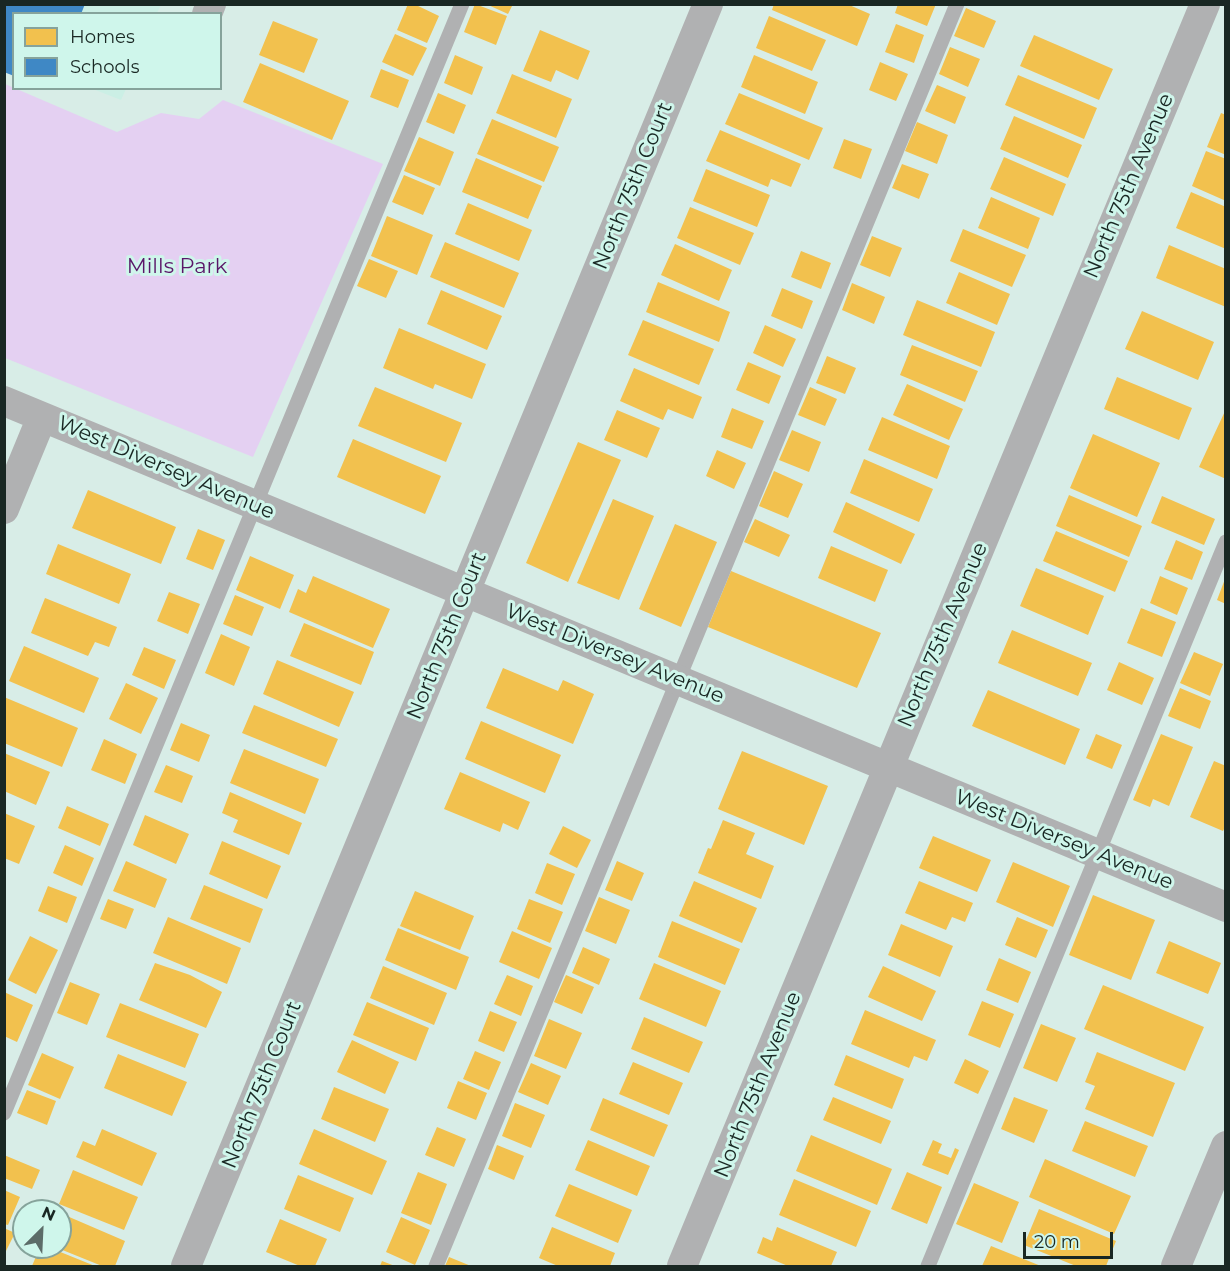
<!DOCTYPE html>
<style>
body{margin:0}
#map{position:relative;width:1230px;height:1271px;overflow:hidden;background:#d8ede7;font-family:Montserrat,sans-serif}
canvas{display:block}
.frame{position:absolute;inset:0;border:6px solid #192723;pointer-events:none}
.legend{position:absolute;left:12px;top:12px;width:210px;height:78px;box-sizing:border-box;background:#cff6eb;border:2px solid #86a39b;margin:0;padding:8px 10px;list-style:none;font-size:18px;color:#192723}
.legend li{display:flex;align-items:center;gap:12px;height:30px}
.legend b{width:30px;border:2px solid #86a39b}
.north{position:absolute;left:12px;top:1199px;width:60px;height:60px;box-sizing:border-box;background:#cff6eb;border:2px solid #86a39b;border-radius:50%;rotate:24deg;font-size:16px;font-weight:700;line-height:24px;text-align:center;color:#192723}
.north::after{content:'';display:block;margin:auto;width:21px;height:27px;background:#5c6c68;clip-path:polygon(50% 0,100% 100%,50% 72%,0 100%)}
.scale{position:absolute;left:1023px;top:1232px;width:90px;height:27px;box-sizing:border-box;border:3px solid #192723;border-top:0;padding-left:8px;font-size:18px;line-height:21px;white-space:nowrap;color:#192723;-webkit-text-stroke:4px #cff6eb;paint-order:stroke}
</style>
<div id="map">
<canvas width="1230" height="1271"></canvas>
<div class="frame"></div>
<ul class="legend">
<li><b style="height:16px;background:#f2c14e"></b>Homes</li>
<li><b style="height:16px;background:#3f88c5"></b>Schools</li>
</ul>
<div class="north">N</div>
<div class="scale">20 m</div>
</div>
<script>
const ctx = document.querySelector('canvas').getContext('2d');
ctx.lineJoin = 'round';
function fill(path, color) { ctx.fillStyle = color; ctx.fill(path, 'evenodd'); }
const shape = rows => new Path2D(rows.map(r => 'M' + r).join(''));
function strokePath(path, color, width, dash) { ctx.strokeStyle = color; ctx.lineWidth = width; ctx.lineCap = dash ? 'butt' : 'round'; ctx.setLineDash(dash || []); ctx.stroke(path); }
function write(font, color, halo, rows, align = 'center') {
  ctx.font = font + ' Montserrat,sans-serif'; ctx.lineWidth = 6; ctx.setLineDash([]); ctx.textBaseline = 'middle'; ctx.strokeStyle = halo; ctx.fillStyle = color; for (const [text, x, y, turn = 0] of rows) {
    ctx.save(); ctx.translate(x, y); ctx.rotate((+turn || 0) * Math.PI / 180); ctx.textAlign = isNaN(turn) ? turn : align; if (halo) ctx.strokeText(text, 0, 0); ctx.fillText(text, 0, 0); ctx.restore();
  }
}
fill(shape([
 [4,5,161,5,157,13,14,14],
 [93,89,126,89,121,100]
]), '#cbefe5');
fill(shape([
 [5,84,117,132,161,113,199,119,223,100,383,164,253,457,5,358]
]), '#e4d0f2');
fill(shape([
 [408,4,414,4,439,16,427,43,397,30],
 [475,4,507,16,496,45,464,32],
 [486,4,513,4,508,14],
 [774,4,847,4,870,14,857,46,772,10],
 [898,4,936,4,927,26,895,13],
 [966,8,996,21,984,48,954,36],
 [769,16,826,40,812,71,756,48],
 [273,21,318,39,304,73,259,55],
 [896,24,924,35,914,63,885,52],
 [540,30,590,51,578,80,556,70,551,82,523,71],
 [395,34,427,48,413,76,382,62],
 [1034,35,1113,69,1099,100,1020,66],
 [950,47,980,59,968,87,939,74],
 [455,55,483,67,472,95,444,83],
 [754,55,818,82,805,114,741,87],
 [880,62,908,74,896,101,869,90],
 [260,63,349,101,332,140,243,102],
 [381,69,409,80,398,108,370,97],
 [512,74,572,99,556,138,496,113],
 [1018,75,1097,108,1084,139,1005,105],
 [937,85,966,97,955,124,925,111],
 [438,93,466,105,454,134,426,122],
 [739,93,823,128,809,160,725,124],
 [1221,113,1226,115,1226,155,1207,147],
 [1014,116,1082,145,1068,178,1000,149],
 [492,119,559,147,544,182,477,154],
 [917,122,948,135,937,164,905,151],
 [720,130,801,164,791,187,771,179,768,187,706,161],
 [419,137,454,152,440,186,404,171],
 [844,139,872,149,861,179,833,168],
 [1206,151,1226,159,1226,201,1192,186],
 [1004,157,1066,184,1053,216,990,189],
 [476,158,542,186,528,219,462,192],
 [902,164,929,174,919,199,892,188],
 [706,169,770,195,757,227,693,201],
 [404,175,435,188,423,215,392,202],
 [1191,192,1226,207,1226,249,1176,228],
 [991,197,1040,218,1028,249,978,228],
 [468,203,532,230,519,261,455,234],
 [690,207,754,233,740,265,677,238],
 [387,216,433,235,417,275,371,256],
 [963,229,1026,255,1012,287,950,261],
 [872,236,902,248,890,277,860,265],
 [445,242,519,273,504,308,430,277],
 [675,244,732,270,719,301,661,275],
 [1169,245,1226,269,1226,307,1156,278],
 [801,251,831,263,821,289,791,277],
 [369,259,398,271,386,298,357,286],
 [959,272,1010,294,997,325,946,303],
 [658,282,730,312,719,342,646,312],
 [852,283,885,297,874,324,842,310],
 [782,288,813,301,802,329,771,316],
 [441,290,502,316,487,350,427,324],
 [917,300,995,332,981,367,903,335],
 [1142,311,1214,342,1198,380,1125,349],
 [643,320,714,349,699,385,628,355],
 [765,325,796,339,783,367,753,353],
 [399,328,486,364,472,399,435,384,433,389,383,368],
 [912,345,978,371,965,402,900,375],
 [827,356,856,368,845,394,816,383],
 [748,362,781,376,769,404,736,390],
 [634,368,702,397,693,419,668,409,663,420,620,401],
 [1117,377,1192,408,1179,440,1104,409],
 [907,384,963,409,949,440,893,415],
 [375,387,462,423,446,462,358,426],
 [810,387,837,399,825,426,798,415],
 [732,408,764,421,752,449,721,437],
 [1226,409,1226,479,1199,467],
 [617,410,660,428,647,458,604,440],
 [882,417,950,446,937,479,868,450],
 [792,430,821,442,809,472,779,460],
 [1093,434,1160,463,1137,517,1070,488],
 [353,439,441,476,425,514,337,477],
 [578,442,621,460,568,582,526,563],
 [717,450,746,463,734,489,706,476],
 [864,459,933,489,919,522,850,493],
 [774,471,803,484,788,518,759,506],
 [88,490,176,527,161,564,72,528],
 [1069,495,1142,526,1129,557,1056,526],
 [1162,496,1215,519,1204,545,1151,523],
 [613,499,654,516,619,600,577,583],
 [846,502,915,534,901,564,833,532],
 [755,519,790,535,779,557,744,542],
 [675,524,717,542,681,627,639,609],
 [198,529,225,540,213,570,186,559],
 [1056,531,1128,561,1115,592,1043,561],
 [1176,540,1203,552,1192,580,1164,569],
 [58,544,131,574,119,604,46,574],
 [831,546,888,570,875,602,818,578],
 [250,556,294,575,280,609,236,590],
 [1036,568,1104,596,1088,635,1020,606],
 [731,571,881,633,857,688,708,627],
 [313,576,390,609,373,648,289,612,298,589,306,593],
 [1160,576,1188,588,1177,615,1150,603],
 [1225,579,1226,579,1226,604,1217,600],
 [169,592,200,604,188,634,157,621],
 [235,595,264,607,252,636,223,624],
 [45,598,117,627,109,647,95,642,88,656,31,633],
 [1141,608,1176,622,1162,657,1127,643],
 [304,623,374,652,361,685,290,656],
 [1012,630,1092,663,1078,696,998,663],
 [221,634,250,647,234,686,205,673],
 [24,646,99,678,84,713,9,681],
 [144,647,176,660,164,689,132,675],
 [1194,652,1223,664,1210,696,1180,683],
 [277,660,354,692,339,727,263,694],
 [1119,662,1154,678,1142,705,1107,690],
 [503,668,558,691,563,680,594,694,573,744,486,708],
 [126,683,158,698,141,734,109,719],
 [1180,688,1211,701,1200,729,1168,716],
 [988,690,1080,729,1065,765,972,726],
 [4,697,78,728,62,767,4,743],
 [254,705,338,739,326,767,242,733],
 [481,721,561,755,545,793,465,759],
 [181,723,210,735,199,762,170,750],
 [1096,734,1122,745,1112,769,1086,758],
 [1161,734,1193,747,1169,806,1153,799,1150,807,1133,800],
 [104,739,137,754,125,784,91,770],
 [244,749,319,779,305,814,230,783],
 [742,751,828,786,804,845,718,809],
 [4,753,50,772,36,805,4,791],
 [1214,761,1226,766,1226,825,1223,831,1190,817],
 [166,765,193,776,182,803,154,792],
 [460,772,530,802,518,830,503,823,500,832,444,809],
 [230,792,302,823,289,855,233,832,238,820,222,813],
 [67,806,109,824,100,846,58,828],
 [4,813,35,826,19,864,4,858],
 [145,815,189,834,176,864,133,845],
 [723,820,755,833,746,854,774,866,761,899,698,873,708,848,711,849],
 [563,826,591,840,577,868,549,854],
 [933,836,991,860,977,892,919,868],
 [222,841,281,866,267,899,209,874],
 [65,845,94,858,82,886,53,873],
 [126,861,167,879,155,908,113,891],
 [617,861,644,873,632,901,605,890],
 [1013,862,1070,886,1053,927,996,902],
 [547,863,575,874,562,905,535,893],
 [694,881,757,908,742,943,679,916],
 [919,881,973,903,965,922,952,917,946,930,905,913],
 [204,885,263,909,250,943,190,919],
 [48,886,77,897,67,923,38,911],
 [415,891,474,916,460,950,400,926],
 [1093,895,1155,920,1131,980,1069,955],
 [599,897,630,910,616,944,585,931],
 [108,899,134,909,126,929,100,919],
 [529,899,563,912,550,943,517,929],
 [168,917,241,948,227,984,153,953],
 [1017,917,1048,930,1036,958,1005,945],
 [672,921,740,949,725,985,658,957],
 [901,924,953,946,940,977,888,955],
 [398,928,469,957,456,990,385,960],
 [512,931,552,948,539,979,499,962],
 [30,936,58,950,36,994,8,980],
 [1169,941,1221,963,1208,994,1156,973],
 [583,947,610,959,599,985,572,973],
 [999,958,1031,972,1018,1003,986,990],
 [155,963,190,975,222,992,206,1028,139,1000],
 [654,963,721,991,706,1027,639,999],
 [383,966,447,993,434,1025,370,998],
 [883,966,936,991,922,1021,868,997],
 [507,975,533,986,521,1016,494,1004],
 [566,975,594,987,582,1014,554,1002],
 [70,982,100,994,87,1025,57,1013],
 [1103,985,1204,1027,1185,1071,1084,1029],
 [4,992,33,1005,17,1042,4,1036],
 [982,1001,1014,1014,1000,1048,968,1035],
 [367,1002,429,1028,416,1061,353,1035],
 [120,1003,199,1034,185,1068,106,1037],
 [865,1010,936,1040,927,1061,914,1056,909,1068,851,1044],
 [490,1011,517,1022,504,1052,478,1041],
 [644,1017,703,1042,689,1073,631,1049],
 [549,1019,582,1033,566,1069,534,1056],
 [1041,1024,1076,1038,1057,1082,1023,1068],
 [352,1040,399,1062,385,1094,337,1072],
 [475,1051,501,1062,489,1090,463,1079],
 [1097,1052,1175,1083,1153,1137,1085,1109,1095,1086,1085,1082],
 [42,1053,74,1067,60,1099,28,1085],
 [118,1054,187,1082,172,1116,104,1088],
 [846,1055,904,1079,892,1109,834,1085],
 [965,1059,989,1071,978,1094,954,1083],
 [633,1062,683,1083,669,1115,619,1094],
 [531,1063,561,1076,548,1105,518,1092],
 [458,1081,487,1093,476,1120,447,1108],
 [334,1087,389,1109,375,1142,321,1119],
 [27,1090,56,1101,47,1125,17,1113],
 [833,1097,891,1121,881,1144,823,1120],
 [1014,1097,1048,1110,1034,1143,1001,1129],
 [603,1098,668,1125,654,1157,590,1130],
 [515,1103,545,1115,531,1148,502,1136],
 [1085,1121,1148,1146,1135,1177,1072,1151],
 [437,1127,466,1139,454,1167,425,1155],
 [102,1129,157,1153,142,1186,76,1157,83,1141,95,1146],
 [314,1129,387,1161,372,1195,299,1164],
 [811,1135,892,1169,877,1205,796,1171],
 [588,1140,650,1166,637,1196,575,1170],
 [933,1140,942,1144,938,1153,951,1158,955,1148,959,1150,948,1175,922,1165],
 [497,1145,524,1156,514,1180,488,1169],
 [4,1155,40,1170,32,1189,4,1178],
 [1045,1159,1131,1196,1114,1234,1029,1197],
 [73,1170,138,1197,124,1230,59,1204],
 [418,1172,447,1184,431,1225,401,1213],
 [907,1172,942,1187,927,1224,891,1209],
 [298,1175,354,1198,340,1232,284,1209],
 [794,1179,871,1211,856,1247,779,1215],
 [974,1183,1019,1202,1002,1243,956,1224],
 [569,1184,632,1210,618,1243,555,1216],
 [4,1190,20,1197,8,1225,4,1224],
 [1039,1209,1116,1241,1106,1266,1076,1266,1024,1245],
 [60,1213,125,1241,115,1266,102,1266,55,1247,60,1247],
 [401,1217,430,1230,415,1265,386,1252],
 [280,1219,327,1239,315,1266,300,1266,266,1252],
 [552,1227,615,1253,610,1266,558,1266,539,1258],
 [777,1227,837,1252,831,1266,788,1266,757,1253,763,1237,772,1241],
 [4,1228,15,1233,4,1255],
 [991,1246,1041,1266,982,1266],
 [40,1247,48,1247,95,1266,32,1266],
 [449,1257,471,1266,445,1266],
 [382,1261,395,1266,380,1266]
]), '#f2c14e');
fill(shape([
 [4,4,85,4,81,14,14,14,14,76,4,72]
]), '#3f88c5');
strokePath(shape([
 [4,1113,462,4],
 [436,1266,957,4],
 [928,1266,1226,542]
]), '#b0b1b2', 15);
strokePath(shape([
 [207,14,211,4],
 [4,401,1226,907],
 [4,509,42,417],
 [186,1266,708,4],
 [682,1266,1205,4],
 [1176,1266,1226,1146]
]), '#b0b1b2', 30);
write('21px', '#192723', '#cff6eb', [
 ["North 75th Court",633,186,-68],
 ["North 75th Avenue",1129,186,-67],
 ["West Diversey Avenue",166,468,23],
 ["North 75th Avenue",943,635,-67],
 ["North 75th Court",447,636,-68],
 ["West Diversey Avenue",615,654,22],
 ["West Diversey Avenue",1064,840,22],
 ["North 75th Court",262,1085,-68],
 ["North 75th Avenue",758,1085,-68]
]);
write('21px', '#591668', '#cff6eb', [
 ["Mills Park",177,267]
]);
</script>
